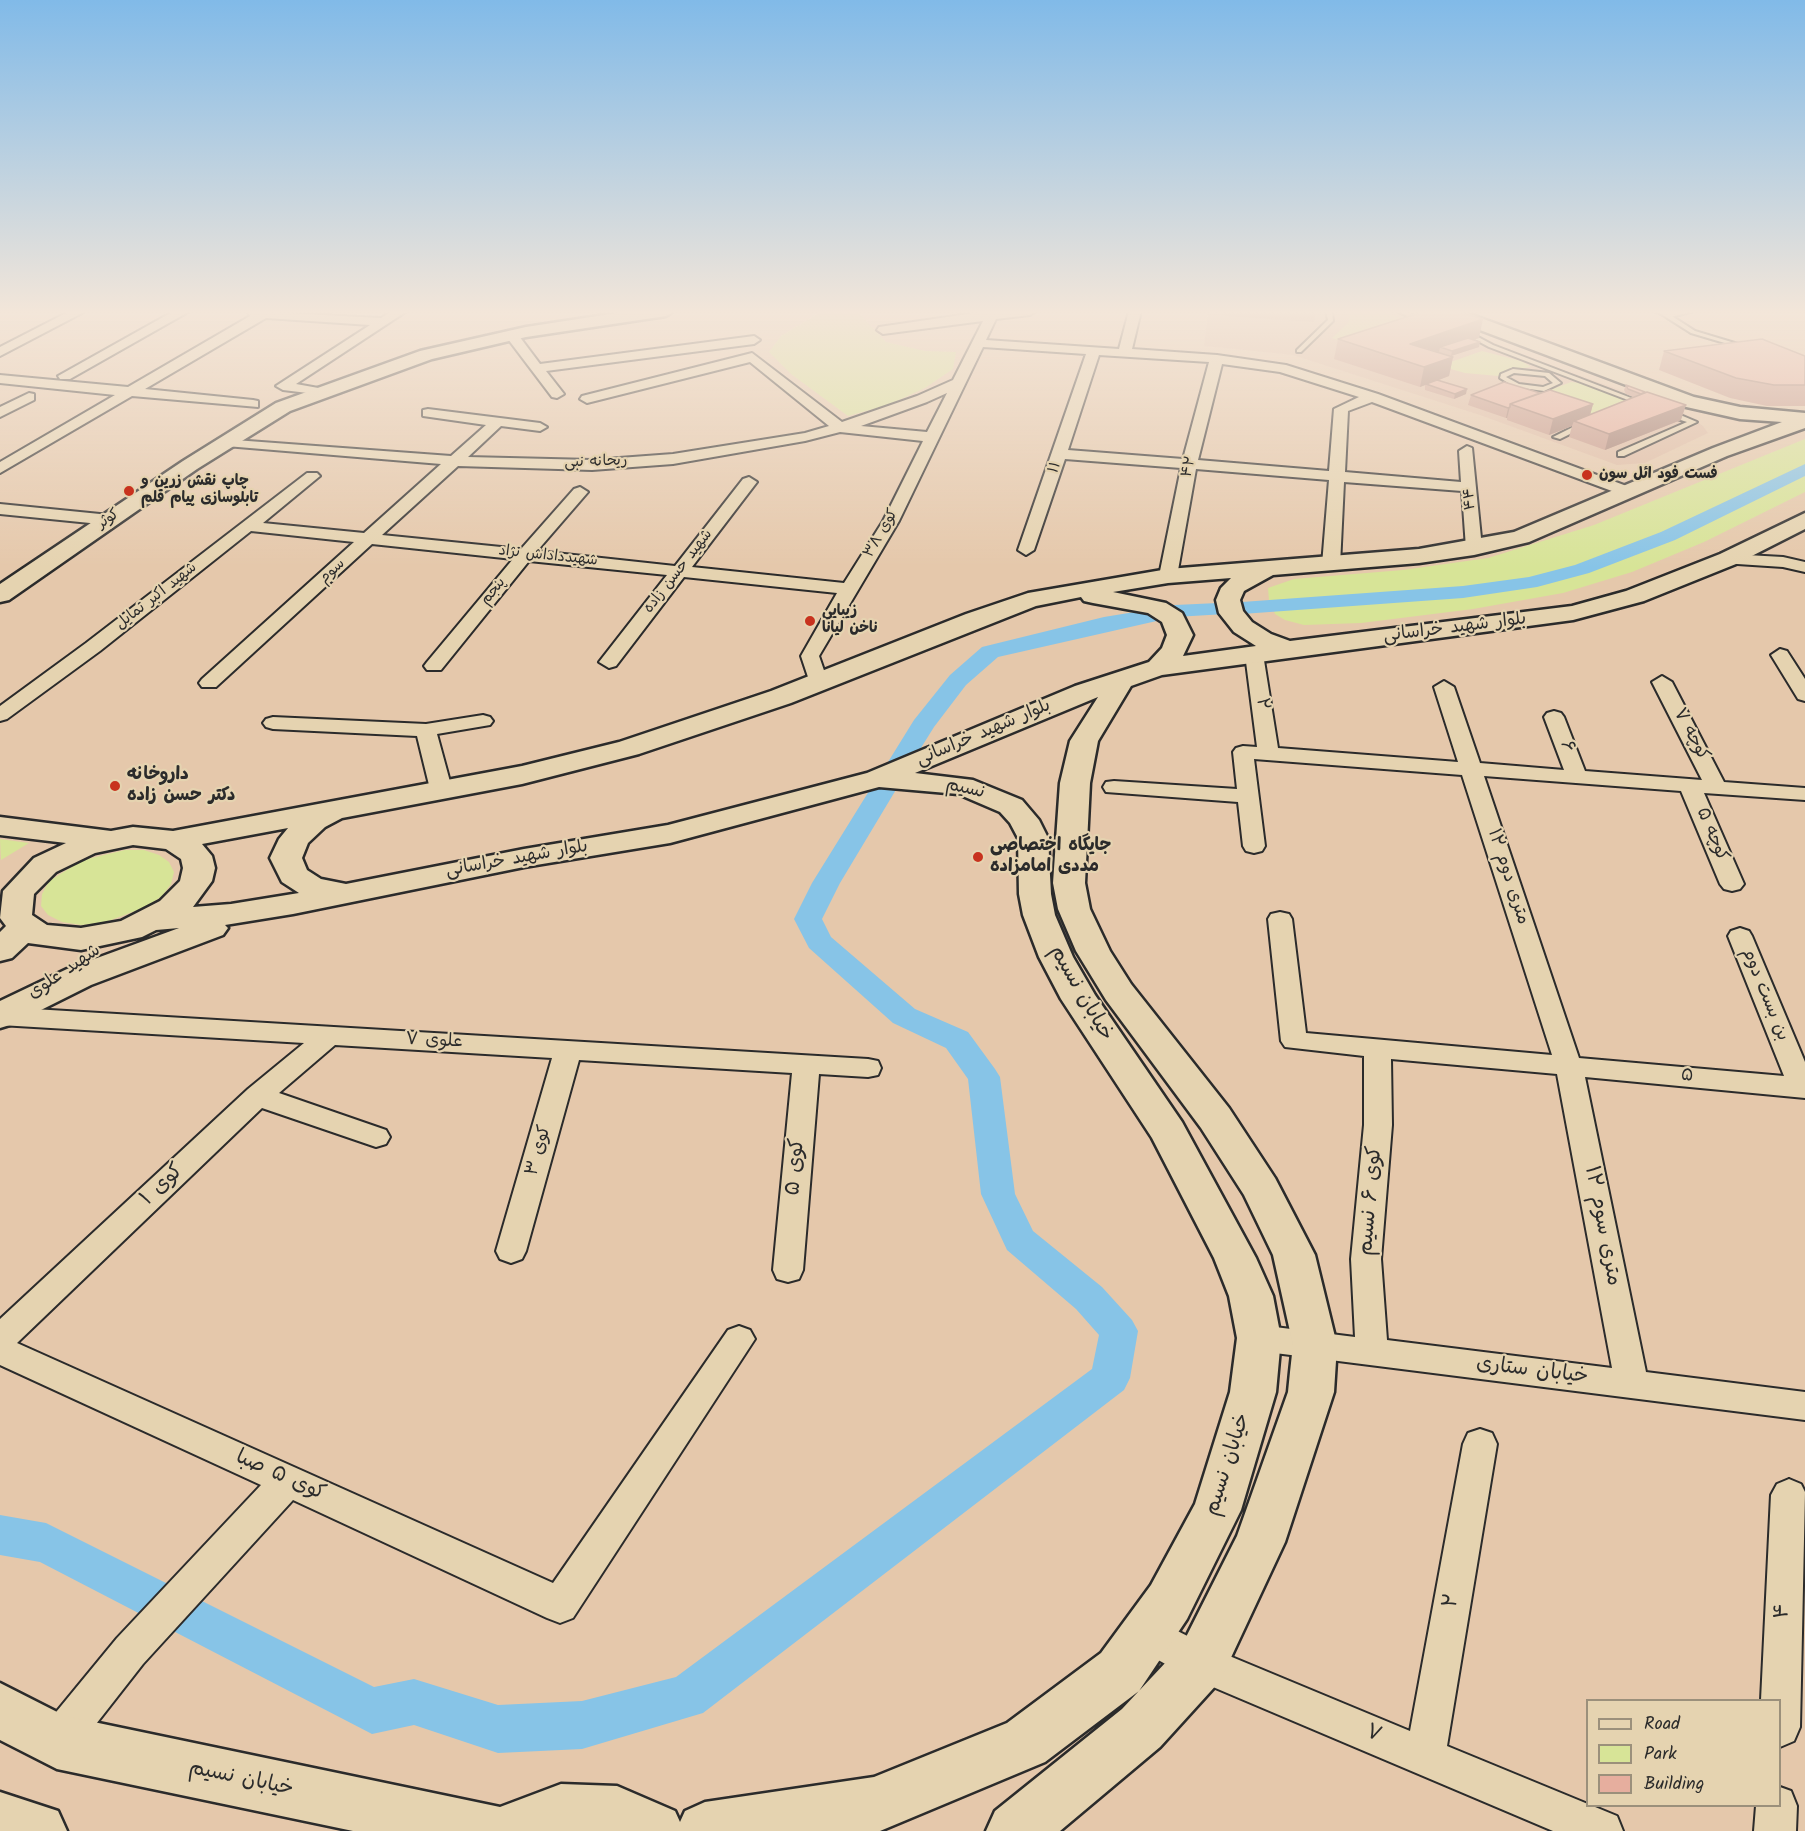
<!DOCTYPE html>
<meta charset="utf-8">
<style>
body{margin:0}
#map{position:relative;width:1805px;height:1831px;overflow:hidden;background:#e5c8ab;font-family:Kalam,sans-serif}
canvas{display:block}
.legend{position:absolute;left:1586px;top:1699px;width:195px;height:108px;box-sizing:border-box;background:#e5d3b0;border:2px solid #9b907b;margin:0;padding:8px 10px;list-style:none;font-size:18px;color:#2b2b2b}
.legend li{display:flex;align-items:center;gap:12px;height:30px}
.legend b{width:30px;border:2px solid #9b907b}
</style>
<div id="map">
<canvas width="1805" height="1831"></canvas>
<ul class="legend">
<li><b style="height:8px;background:#e5d3b0"></b>Road</li>
<li><b style="height:16px;background:#d7e497"></b>Park</li>
<li><b style="height:16px;background:#e6ae9e"></b>Building</li>
</ul>
</div>
<script>
const ctx = document.querySelector('canvas').getContext('2d');
ctx.lineJoin = 'round';
function fill(path, color) { ctx.fillStyle = color; ctx.fill(path, 'evenodd'); }
const shape = rows => new Path2D(rows.map(r => 'M' + r).join(''));
function strokePath(path, color, width, dash) { ctx.strokeStyle = color; ctx.lineWidth = width; ctx.lineCap = dash ? 'butt' : 'round'; ctx.setLineDash(dash || []); ctx.stroke(path); }
function write(font, color, halo, rows, align = 'center') {
  ctx.font = font + ' Kalam,"Playpen Sans Arabic",sans-serif'; ctx.lineWidth = 4.5; ctx.setLineDash([]); ctx.textBaseline = 'middle'; ctx.strokeStyle = halo; ctx.fillStyle = color; for (const [text, x, y, turn = 0] of rows) {
    ctx.save(); ctx.translate(x, y); ctx.rotate((+turn || 0) * Math.PI / 180); ctx.textAlign = isNaN(turn) ? turn : align; if (halo) ctx.strokeText(text, 0, 0); ctx.fillText(text, 0, 0); ctx.restore();
  }
}
fill(shape([
 [1208,311,1422,311,1520,354,1682,412,1703,426,1708,433,1645,463,1617,465,1480,415,1293,355,1204,346]
]), '#debaa2');
fill(shape([
 [822,311,857,311,886,342,925,351,956,352,953,369,925,388,888,405,848,416,791,374,769,352,781,336],
 [1348,311,1384,311,1411,323,1351,345,1332,338,1349,322],
 [1482,351,1521,361,1531,367,1504,371,1498,376,1465,373,1447,368,1445,364],
 [1571,382,1589,384,1627,399,1624,403,1596,418,1521,394,1528,389,1553,389],
 [1805,439,1805,492,1704,542,1632,572,1563,593,1473,609,1361,623,1304,625,1285,620,1275,614,1269,600,1268,588,1294,579,1403,570,1488,558,1594,525],
 [0,839,29,843,1,860],
 [125,850,144,850,159,855,169,862,174,872,171,884,162,896,146,907,103,923,81,925,62,922,48,915,41,906,42,894,49,881,83,860]
]), '#d7e497');
fill(shape([
 [1805,464,1805,476,1675,540,1589,573,1537,587,1463,598,1242,614,1234,613,1231,608,1234,603,1242,602,1463,586,1529,577,1575,565,1661,532,1805,464],
 [1218,603,1226,604,1229,609,1226,614,1175,617,1167,616,1164,611,1167,606,1175,605,1218,603],
 [1153,609,1161,610,1164,615,1161,620,998,657,966,685,934,727,909,767,900,769,891,767,888,762,914,720,950,675,982,647,1104,617,1153,609],
 [887,775,896,778,900,783,840,883,822,919,831,937,915,1009,968,1032,995,1069,1000,1077,1015,1194,1033,1231,1102,1287,1132,1320,1138,1331,1130,1378,1124,1390,703,1713,582,1749,498,1753,414,1725,372,1734,40,1562,0,1555,0,1515,46,1523,374,1687,414,1679,498,1705,582,1701,676,1677,1092,1369,1099,1335,1076,1309,1007,1250,981,1194,968,1079,946,1048,893,1023,809,948,794,919,812,883,874,783,878,778,887,775]
]), '#87c4e7');
const lane = shape([
 [1326,311,1332,311,1333,321,1301,352,1297,352,1297,350,1328,320,1326,311],
 [1396,311,1405,311,1428,322,1423,323,1396,311],
 [1664,311,1695,331,1748,347,1745,349,1691,333,1658,312,1664,311],
 [1463,331,1467,331,1493,345,1647,404,1641,405,1489,347,1463,333,1463,331],
 [1513,369,1549,373,1561,383,1544,391,1515,387,1500,378,1501,374,1513,369],
 [1514,373,1545,376,1553,383,1543,387,1519,384,1506,377,1514,373],
 [1665,411,1671,411,1697,422,1624,456,1618,456,1618,452,1687,422,1665,415,1665,411],
 [1583,422,1590,424,1560,439,1553,437,1583,422]
]);
const street = shape([
 [70,311,86,311,0,356,0,347,70,311],
 [174,311,190,311,70,379,60,379,58,376,174,311],
 [247,311,381,318,392,311,407,311,296,384,324,389,324,395,283,390,276,386,370,325,266,318,145,389,253,400,258,401,258,407,132,396,0,473,0,462,115,395,0,383,0,375,128,387,250,316,247,311],
 [988,311,1036,311,1030,315,996,319,986,340,1119,349,1129,311,1141,311,1132,349,1217,355,1286,365,1378,394,1632,488,1634,491,1632,494,1620,494,1372,402,1348,411,1345,472,1461,482,1459,451,1467,446,1472,448,1482,548,1480,552,1468,552,1466,548,1462,491,1344,482,1340,565,1337,569,1325,569,1322,565,1329,480,1196,469,1177,576,1168,581,1159,576,1181,468,1065,459,1034,550,1026,555,1018,550,1086,354,983,347,899,521,819,656,828,682,825,686,811,686,801,656,837,593,684,577,616,666,609,668,599,662,667,575,529,561,441,670,427,670,424,666,427,662,513,559,372,544,216,687,202,687,199,683,202,679,354,542,251,531,100,651,7,719,0,721,0,706,86,643,307,473,317,473,320,476,263,523,364,533,441,464,226,446,219,442,221,439,451,456,486,425,423,416,423,410,428,409,540,423,547,427,540,431,501,426,468,457,592,460,673,454,805,433,829,426,750,362,587,403,580,399,582,396,752,353,842,422,917,396,953,380,983,321,883,334,877,330,879,327,988,311],
 [1099,355,1209,362,1183,459,1068,450,1099,355],
 [1222,364,1280,372,1359,397,1334,409,1329,471,1198,460,1222,364],
 [947,393,927,432,861,426,927,402,947,393],
 [840,432,923,441,883,521,844,583,692,567,757,482,749,477,743,479,675,566,537,551,588,492,580,487,574,489,521,549,382,535,458,466,592,470,673,464,805,441,840,432],
 [1653,311,1695,311,1671,317,1653,311],
 [511,331,516,332,540,364,754,336,760,340,754,344,546,371,564,394,557,398,552,397,505,335,511,331],
 [29,393,34,394,34,400,0,417,0,407,29,393],
 [0,504,110,515,118,520,110,525,0,514,0,504],
 [1728,554,1783,557,1805,562,1805,572,1783,567,1722,563,1719,559,1728,554],
 [1254,648,1263,654,1278,748,1458,762,1434,687,1444,681,1454,687,1480,763,1564,770,1544,717,1547,713,1554,711,1561,713,1564,717,1585,771,1702,780,1652,682,1662,676,1672,682,1724,782,1805,788,1805,800,1704,793,1744,884,1740,889,1732,891,1724,889,1720,884,1681,791,1484,776,1579,1058,1784,1076,1728,936,1731,931,1740,928,1749,931,1752,936,1805,1062,1805,1098,1585,1077,1646,1372,1805,1392,1805,1420,1259,1351,1248,1347,1243,1338,1248,1329,1259,1325,1355,1337,1351,1259,1364,1125,1364,1056,1285,1047,1281,1041,1268,919,1271,914,1280,912,1289,914,1292,919,1306,1033,1552,1055,1462,775,1254,759,1265,846,1262,851,1254,853,1246,851,1243,846,1238,802,1106,792,1103,787,1106,782,1114,781,1237,789,1233,752,1236,748,1243,746,1257,747,1245,654,1254,648],
 [1391,1059,1557,1074,1612,1368,1387,1340,1381,1259,1392,1125,1391,1059],
 [1780,649,1787,651,1805,679,1805,701,1798,699,1771,655,1780,649],
 [483,715,490,717,493,721,490,725,437,734,452,789,449,794,441,795,433,794,430,789,417,736,273,729,266,727,263,723,266,719,273,717,426,724,483,715],
 [0,1007,868,1059,878,1061,881,1068,878,1075,868,1077,819,1074,803,1270,799,1279,788,1282,777,1279,773,1270,792,1073,579,1060,526,1251,522,1259,511,1263,500,1259,496,1251,552,1058,335,1045,279,1093,386,1130,390,1137,386,1144,376,1147,262,1108,17,1343,553,1583,728,1330,739,1326,750,1330,755,1339,573,1618,560,1623,547,1618,293,1500,143,1664,71,1756,57,1762,43,1756,37,1742,43,1728,117,1638,261,1485,0,1365,0,1319,248,1089,304,1043,0,1025,0,1007],
 [1480,1429,1492,1433,1497,1444,1447,1746,1617,1816,1623,1831,1553,1831,1187,1676,1133,1646,1127,1633,1133,1620,1146,1615,1215,1650,1410,1731,1463,1444,1468,1433,1480,1429],
 [1789,1479,1801,1484,1805,1492,1800,1727,1794,1741,1780,1747,1780,1700,1761,1700,1771,1495,1777,1484,1789,1479],
 [1780,1787,1791,1791,1797,1806,1796,1831,1754,1831,1756,1806,1780,1806,1780,1787]
]);
const secondary = shape([
 [630,311,674,311,666,316,526,337,432,359,290,411,197,469,9,600,0,602,0,584,183,461,276,403,420,351,526,327,630,311],
 [1438,311,1462,311,1694,397,1740,407,1805,413,1805,428,1727,456,1529,542,1474,555,1419,563,1273,575,1244,591,1240,600,1243,611,1252,622,1271,634,1290,641,1572,606,1626,591,1720,554,1805,513,1805,529,1736,564,1644,601,1573,620,1162,675,1131,686,1098,741,1090,783,1085,883,1090,909,1110,951,1131,984,1229,1108,1275,1178,1315,1255,1337,1345,1334,1392,1285,1542,1220,1681,1160,1747,1060,1831,986,1831,995,1811,1122,1709,1182,1645,1237,1536,1288,1392,1290,1372,1293,1345,1273,1255,1244,1195,1201,1128,1106,1000,1076,951,1058,909,1053,883,1060,783,1070,741,1098,697,915,773,973,780,1022,800,1039,820,1048,838,1051,894,1055,915,1073,957,1095,995,1182,1122,1256,1258,1273,1296,1281,1338,1276,1392,1241,1510,1187,1619,1139,1691,1045,1762,880,1831,353,1831,57,1769,0,1740,0,1683,65,1716,500,1807,561,1784,617,1786,675,1811,680,1822,685,1811,705,1802,874,1777,1007,1723,1101,1653,1151,1585,1195,1504,1230,1392,1237,1338,1229,1296,1214,1258,1152,1138,1061,999,1039,957,1023,915,1019,894,1018,838,1010,823,1000,812,958,794,879,787,670,843,524,867,293,914,225,925,228,928,223,935,91,985,13,1024,0,1028,0,1001,67,969,179,928,156,930,142,937,81,950,28,943,12,958,0,961,0,932,6,926,0,918,3,891,34,858,66,843,0,835,0,817,111,831,133,827,173,831,522,766,619,742,771,691,966,614,1028,593,1168,569,1419,549,1514,532,1713,448,1782,422,1740,419,1682,406,1440,315,1438,311],
 [1231,578,1221,588,1216,600,1219,613,1234,632,1256,646,1183,656,1193,635,1182,613,1166,603,1113,592,1168,583,1231,578],
 [1081,597,1084,601,1093,603,1148,613,1162,622,1167,635,1162,648,1149,662,1075,686,867,773,668,825,524,849,346,884,321,879,307,870,302,858,308,843,325,827,342,818,522,784,639,754,791,703,1036,606,1081,597],
 [288,828,279,839,270,858,282,882,299,893,231,904,193,907,212,881,215,868,212,856,202,844,288,828],
 [133,845,166,849,181,859,183,868,180,881,160,901,121,921,81,928,47,925,32,915,34,894,56,872,95,853,133,845],
 [0,1792,58,1811,67,1831,0,1831,0,1792]
]);
strokePath(lane, '#2b2b2b', 4);
strokePath(street, '#2b2b2b', 4);
strokePath(secondary, '#2b2b2b', 5);
fill(lane, '#e5d3b0');
fill(street, '#e5d3b0');
fill(secondary, '#e5d3b0');
fill(shape([
 [1225,311,1316,311,1314,322,1225,316],
 [1479,338,1474,340,1479,347,1451,356,1453,357,1449,376,1439,380,1466,394,1454,399,1425,390,1425,385,1420,387,1334,359,1338,339],
 [1664,351,1805,356,1805,406,1767,406,1730,398,1659,370],
 [1626,385,1645,392,1681,420,1605,450,1569,437,1572,426,1549,435,1507,420,1507,418,1506,418,1468,405,1471,395,1540,393,1593,404,1590,415,1633,397,1626,394,1624,390]
]), '#c69688');
fill(shape([
 [1483,319,1479,338,1447,349,1440,347,1439,352,1410,344],
 [1480,342,1479,347,1451,356,1452,351],
 [1453,357,1449,376,1420,387,1424,367],
 [1467,389,1466,394,1454,399,1455,394],
 [1593,404,1589,419,1574,421,1572,426,1549,435,1553,419],
 [1686,405,1681,420,1605,450,1609,434],
 [1510,407,1507,418,1506,418,1508,408]
]), '#a17a6f');
const building = shape([
 [1425,311,1456,311,1483,319,1410,344,1453,357,1424,367,1338,339,1425,311],
 [1468,338,1480,342,1452,351,1440,347,1468,338],
 [1762,339,1805,356,1805,385,1774,385,1736,378,1664,351,1762,339],
 [1437,380,1467,389,1455,394,1426,384,1437,380],
 [1504,382,1540,393,1510,404,1510,407,1508,408,1471,395,1504,382],
 [1626,385,1645,392,1641,394,1628,389,1626,385],
 [1550,390,1593,404,1553,419,1510,404,1550,390],
 [1647,392,1686,405,1609,434,1574,421,1647,392]
]);
fill(building, '#e6ae9e');
strokePath(building, '#a17a6f', 1.5);
const sky = ctx.createLinearGradient(0, 0, 0, 568);
sky.addColorStop(0, '#81bae8');
sky.addColorStop(0.55, '#f3e6d9');
sky.addColorStop(1, '#f3e6d900');
ctx.fillStyle = sky;
ctx.fillRect(0, 0, 1805, 568);
for (const [x, y, r, color] of [
 [1587,475,6,"#c8321e"],
 [129,491,6,"#c8321e"],
 [810,621,6,"#c8321e"],
 [115,786,6,"#c8321e"],
 [978,857,6,"#c8321e"]
]) { const dot = new Path2D(); dot.arc(x, y, r, 0, 2 * Math.PI); ctx.fillStyle = color; ctx.fill(dot); strokePath(dot, '#e5d3b0', 2); }
write('15px', '#2b2b2b', '#e5d3b0', [
 ["ریحانه نبی",596,463,-2],
 ["۴۲",1190,467,-77],
 ["۱۱",1056,468,-70],
 ["۴۴",1471,499,-94],
 ["کوثر",109,520,-34],
 ["کوی ۳۸",882,534,-60],
 ["شهیدداداش نژاد",548,557,6],
 ["سوم",333,572,-42],
 ["شهید حسن زاده",679,572,-52],
 ["پنجم",494,592,-51],
 ["شهید اکبر تمایل",157,597,-38]
]);
write('bold 15px', '#2b2b2b', '#e5d3b0', [
 ["فست فود ائل سون",1599,475],
 ["چاپ نقش زرین و",141,482],
 ["تابلوسازی پیام قلم",141,499],
 ["زیبایی",822,612],
 ["ناخن لیانا",822,629]
], 'left');
write('18px', '#2b2b2b', '#e5d3b0', [
 ["بلوار شهید خراسانی",1455,629,-7],
 ["۲",1261,704,82],
 ["بلوار شهید خراسانی",984,734,-23],
 ["کوچه ۷",1690,735,62],
 ["۶",1566,747,69],
 ["نسیم",965,790,13],
 ["کوچه ۵",1711,835,67],
 ["بلوار شهید خراسانی",517,860,-10],
 ["۱۲ متری دوم",1507,877,72],
 ["شهید علوی",65,973,-34],
 ["بن بست دوم",1764,995,68],
 ["علوی ۷",434,1042,3],
 ["۵",1687,1077,5],
 ["کوی ۳",540,1151,-74]
]);
write('bold 18px', '#2b2b2b', '#e5d3b0', [
 ["داروخانه",127,776],
 ["دکتر حسن زاده",127,797],
 ["جایگاه اختصاصی",990,847],
 ["مددی امامزاده",990,868]
], 'left');
write('21px', '#2b2b2b', '#e5d3b0', [
 ["خیابان نسیم",1080,994,60],
 ["کوی ۵",797,1167,-85],
 ["کوی ۱",163,1186,-43],
 ["کوی ۶ نسیم",1372,1201,-85],
 ["۱۲ متری سوم",1601,1226,79],
 ["خیابان ستاری",1532,1372,7],
 ["خیابان نسیم",1229,1465,-72],
 ["کوی ۵ صبا",280,1477,24],
 ["۲",1453,1601,-80],
 ["۴",1784,1611,-88],
 ["۷",1373,1735,23],
 ["خیابان نسیم",241,1780,12]
]);
</script>
